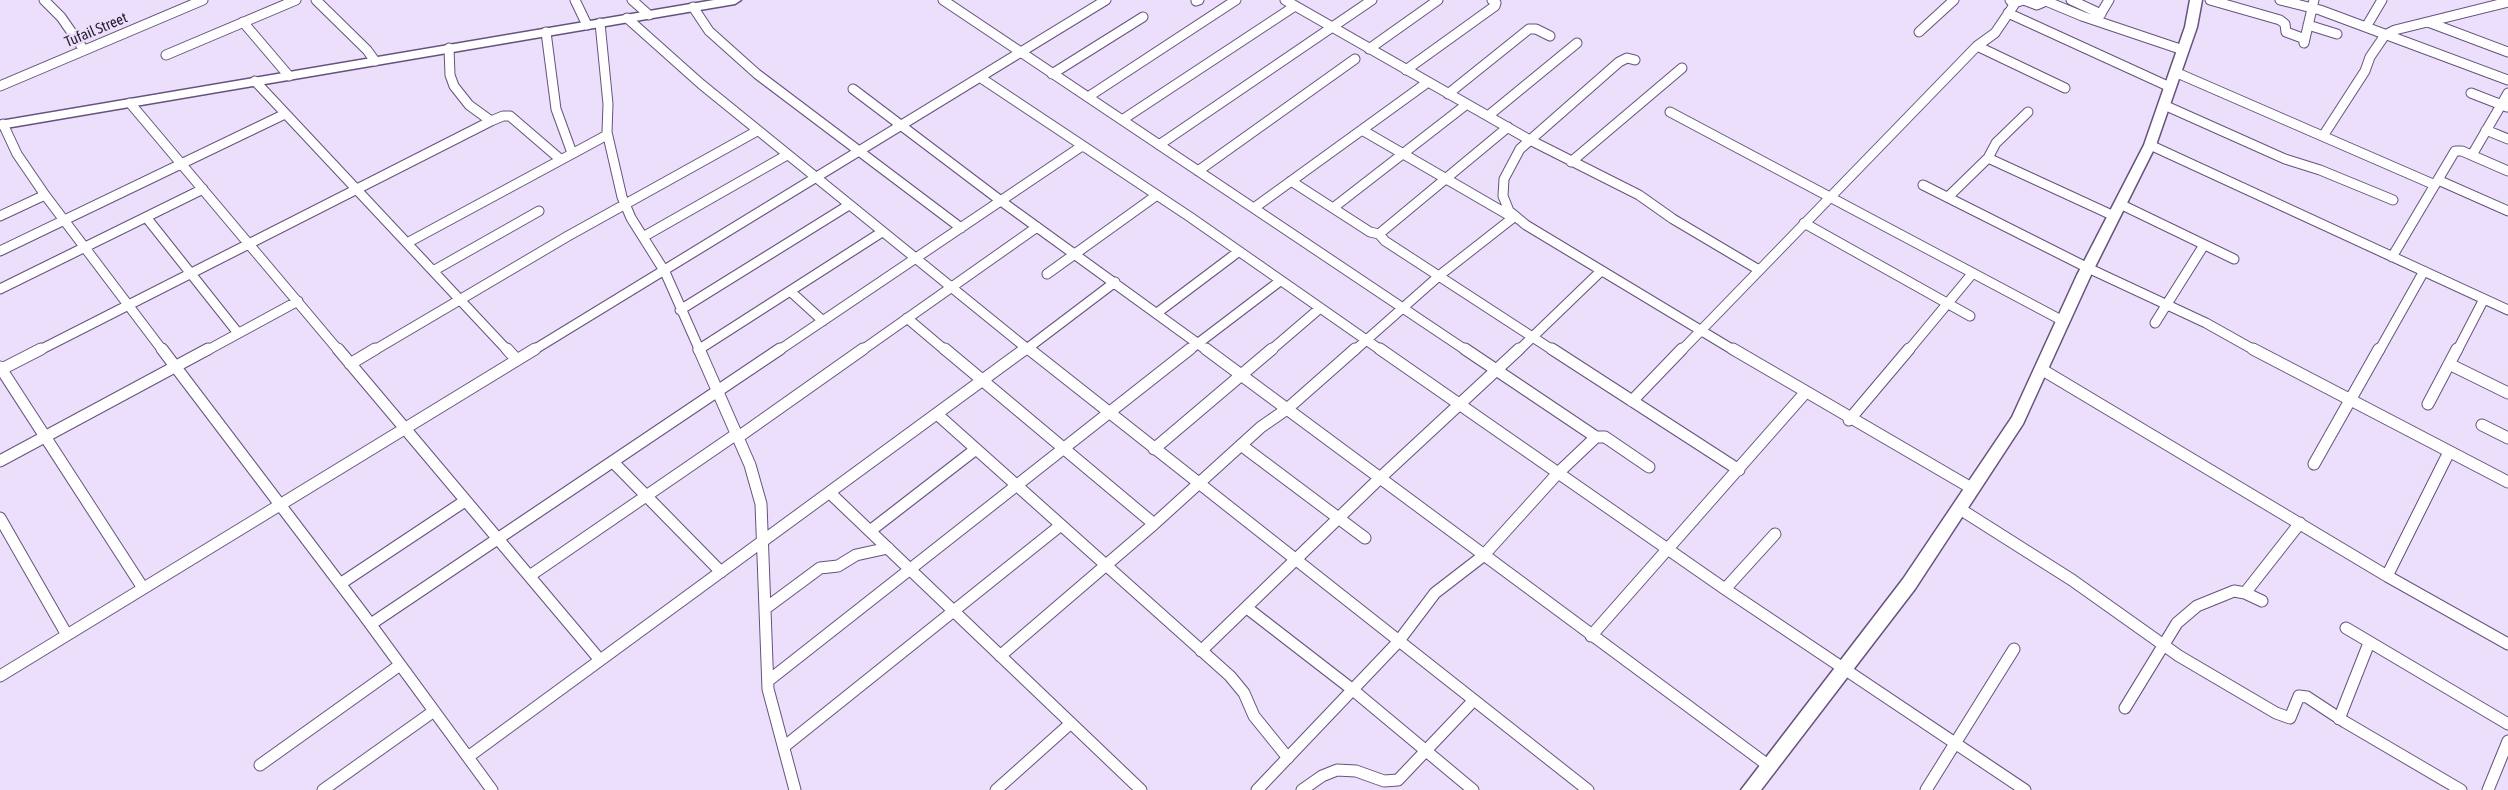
<!DOCTYPE html>
<style>
body{margin:0}
canvas{display:block;background:#ebdffc}
</style>
<canvas width="2508" height="790"></canvas>
<script>
const ctx = document.querySelector('canvas').getContext('2d');
ctx.lineJoin = 'round';
const shape = rows => new Path2D(rows.map(r => 'M' + r).join(''));
function strokePath(path, color, width, dash) { ctx.strokeStyle = color; ctx.lineWidth = width; ctx.lineCap = dash ? 'butt' : 'round'; ctx.setLineDash(dash || []); ctx.stroke(path); }
function fill(path, color) { ctx.fillStyle = color; ctx.fill(path, 'evenodd'); }
function write(font, color, halo, rows, align = 'center') {
  ctx.font = font + ' "Asap Condensed",sans-serif'; ctx.lineWidth = 5; ctx.setLineDash([]); ctx.textBaseline = 'middle'; ctx.strokeStyle = halo; ctx.fillStyle = color; for (const [text, x, y, turn = 0] of rows) {
    ctx.save(); ctx.translate(x, y); ctx.rotate((+turn || 0) * Math.PI / 180); ctx.textAlign = isNaN(turn) ? turn : align; if (halo) ctx.strokeText(text, 0, 0); ctx.fillText(text, 0, 0); ctx.restore();
  }
}
const streetFar1 = shape([
 [44,0,61,17,84,50],
 [316,0,367,50,375,61],
 [575,0,587,25],
 [632,0,649,15],
 [943,0,1467,351],
 [1285,0,1528,139,1639,195,1673,219,1759,270],
 [2071,0,2101,14],
 [2210,0,2280,20,2285,24,2286,32,2305,39],
 [2280,0,2320,10,2508,80],
 [1196,1,1199,0],
 [2014,3,2024,0,2037,5,2046,1,2082,16,2183,50],
 [693,7,709,31,757,74,961,228],
 [2008,13,2170,87],
 [627,18,701,84,1030,351],
 [2097,20,2109,0],
 [243,22,289,76],
 [2428,22,2508,52],
 [600,23,608,104,607,132,622,197,631,218,665,272,700,351],
 [2308,25,2337,34],
 [2366,27,2382,0],
 [546,32,556,109,572,153],
 [1919,32,1954,0],
 [2304,43,2314,0],
 [1977,46,2065,88],
 [1369,49,1438,0],
 [166,55,296,0],
 [1635,60,1627,58,1619,62,1520,149,1504,179,1503,196,1509,211,1526,225,1735,351],
 [1406,70,1495,6,1496,3,1492,0],
 [2175,72,2435,185],
 [1052,74,1143,17],
 [981,78,1190,217,1382,351],
 [255,81,508,351],
 [0,86,203,0],
 [853,89,1001,201,1208,351],
 [2471,93,2507,107],
 [1448,94,1529,29,1536,29,1550,36],
 [1088,97,1236,0],
 [130,103,339,351],
 [2164,105,2285,159,2320,170,2393,200],
 [1670,112,2063,321],
 [1488,116,1577,43],
 [1122,120,1295,6],
 [491,121,503,116,510,116,560,159],
 [3,124,17,154,45,195,163,351],
 [1362,130,1512,217],
 [2486,130,2508,139],
 [2323,136,2365,71,2370,57,2385,35,2395,30,2508,2],
 [1159,145,1372,0],
 [2150,145,2508,310],
 [2472,155,2508,93],
 [1988,158,2114,216],
 [1571,162,1682,68],
 [1198,171,1355,59],
 [2438,180,2508,211],
 [1291,181,1370,232,1379,234,1385,241,1554,351],
 [1923,185,2088,268,2206,323,2256,351],
 [1948,197,1988,158,1996,143,2028,112],
 [2120,204,2234,259],
 [1254,208,1428,82],
 [1333,208,1467,104],
 [0,216,45,195],
 [146,217,238,333],
 [1804,223,1970,316],
 [1379,234,1508,127],
 [643,237,787,155],
 [407,243,607,135],
 [0,251,285,114],
 [2392,257,2455,151,2462,151,2508,171],
 [433,271,539,211],
 [1047,274,1157,195],
 [0,289,203,189],
 [790,291,823,321],
 [680,310,849,205],
 [1157,313,1238,252],
 [907,318,946,351],
 [2155,323,2204,245],
 [698,350,882,232],
 [38,351,491,121,469,105,454,86,450,75,449,48],
 [206,351,298,301],
 [373,351,568,236,757,131],
 [532,351,1106,0],
 [778,351,1082,146],
 [861,351,1037,227],
 [1024,351,1115,282],
 [1188,351,1280,281],
 [1270,351,1319,309],
 [1354,351,1440,275,1514,217],
 [1518,351,1601,271],
 [1681,351,1977,46,1995,33,2014,5,2010,0],
 [1908,351,1972,274],
 [2379,351,2424,271],
 [2457,351,2484,299]
]);
const street = shape([
 [162,349,363,614,492,790],
 [338,349,600,660],
 [507,349,517,360],
 [699,349,750,465,761,504,768,689,795,790],
 [945,349,1154,524],
 [1029,349,1588,790],
 [1206,349,1769,766],
 [1380,349,1725,589,2025,790],
 [1465,349,1596,437],
 [1552,349,1739,470],
 [1733,349,1973,489],
 [2253,349,2508,482],
 [350,364,375,349],
 [2449,364,2508,393],
 [0,367,143,588],
 [2041,369,2387,576,2508,644],
 [0,370,41,349],
 [1632,401,1682,349],
 [2428,404,2457,349],
 [938,415,1230,676,1244,693,1254,716,1288,758],
 [1849,420,1909,349],
 [2482,425,2508,438],
 [737,438,863,349],
 [1241,445,1365,538],
 [1154,449,1272,349],
 [0,461,208,349],
 [613,462,721,572],
 [2314,464,2379,349],
 [830,493,1141,790],
 [1960,509,2072,580,2179,656,2276,713,2290,718,2299,696,2307,697,2345,722,2461,790],
 [0,518,67,635],
 [870,531,976,449],
 [531,575,735,435],
 [2387,576,2449,452],
 [340,584,465,501],
 [1725,589,1775,534],
 [2245,593,2300,523],
 [766,608,820,568,838,566,856,555,888,548],
 [1247,608,1353,690,1473,790],
 [371,624,780,349],
 [2346,628,2508,724],
 [1591,636,1805,393],
 [1201,651,1380,478,1519,349],
 [1000,656,1154,524,1261,427,1287,409,1355,349],
 [0,676,535,349],
 [768,681,1190,349],
 [2125,708,2177,623,2197,606,2234,591,2245,593,2262,601],
 [2339,719,2369,643],
 [785,746,1061,525],
 [468,757,1025,349],
 [260,765,400,665],
 [323,790,434,711],
 [996,790,1071,723],
 [1257,790,1398,642,1435,593,1483,556,1558,473,1596,437,1605,437,1649,467],
 [1302,790,1322,776,1337,770,1356,771,1384,781,1398,780,1474,700],
 [1926,790,2014,649],
 [2488,790,2508,741]
]);
const secondary = shape([
 [714,0,741,0,735,4,0,129,0,121,714,0],
 [2190,0,2202,0,2197,27,2156,145,2091,275,2023,424,1915,589,1761,790,1741,790,1903,579,2012,417,2077,275,2144,145,2185,27,2190,0]
]);
strokePath(streetFar1, '#66537d', 11);
strokePath(street, '#66537d', 13);
strokePath(secondary, '#66537d', 3);
strokePath(streetFar1, '#fff', 9);
strokePath(street, '#fff', 11);
fill(secondary, '#fff');
write('15px', '#241c2e', '#ebdffc', [
 ["Tufail Street",96,30,-23]
]);
</script>
